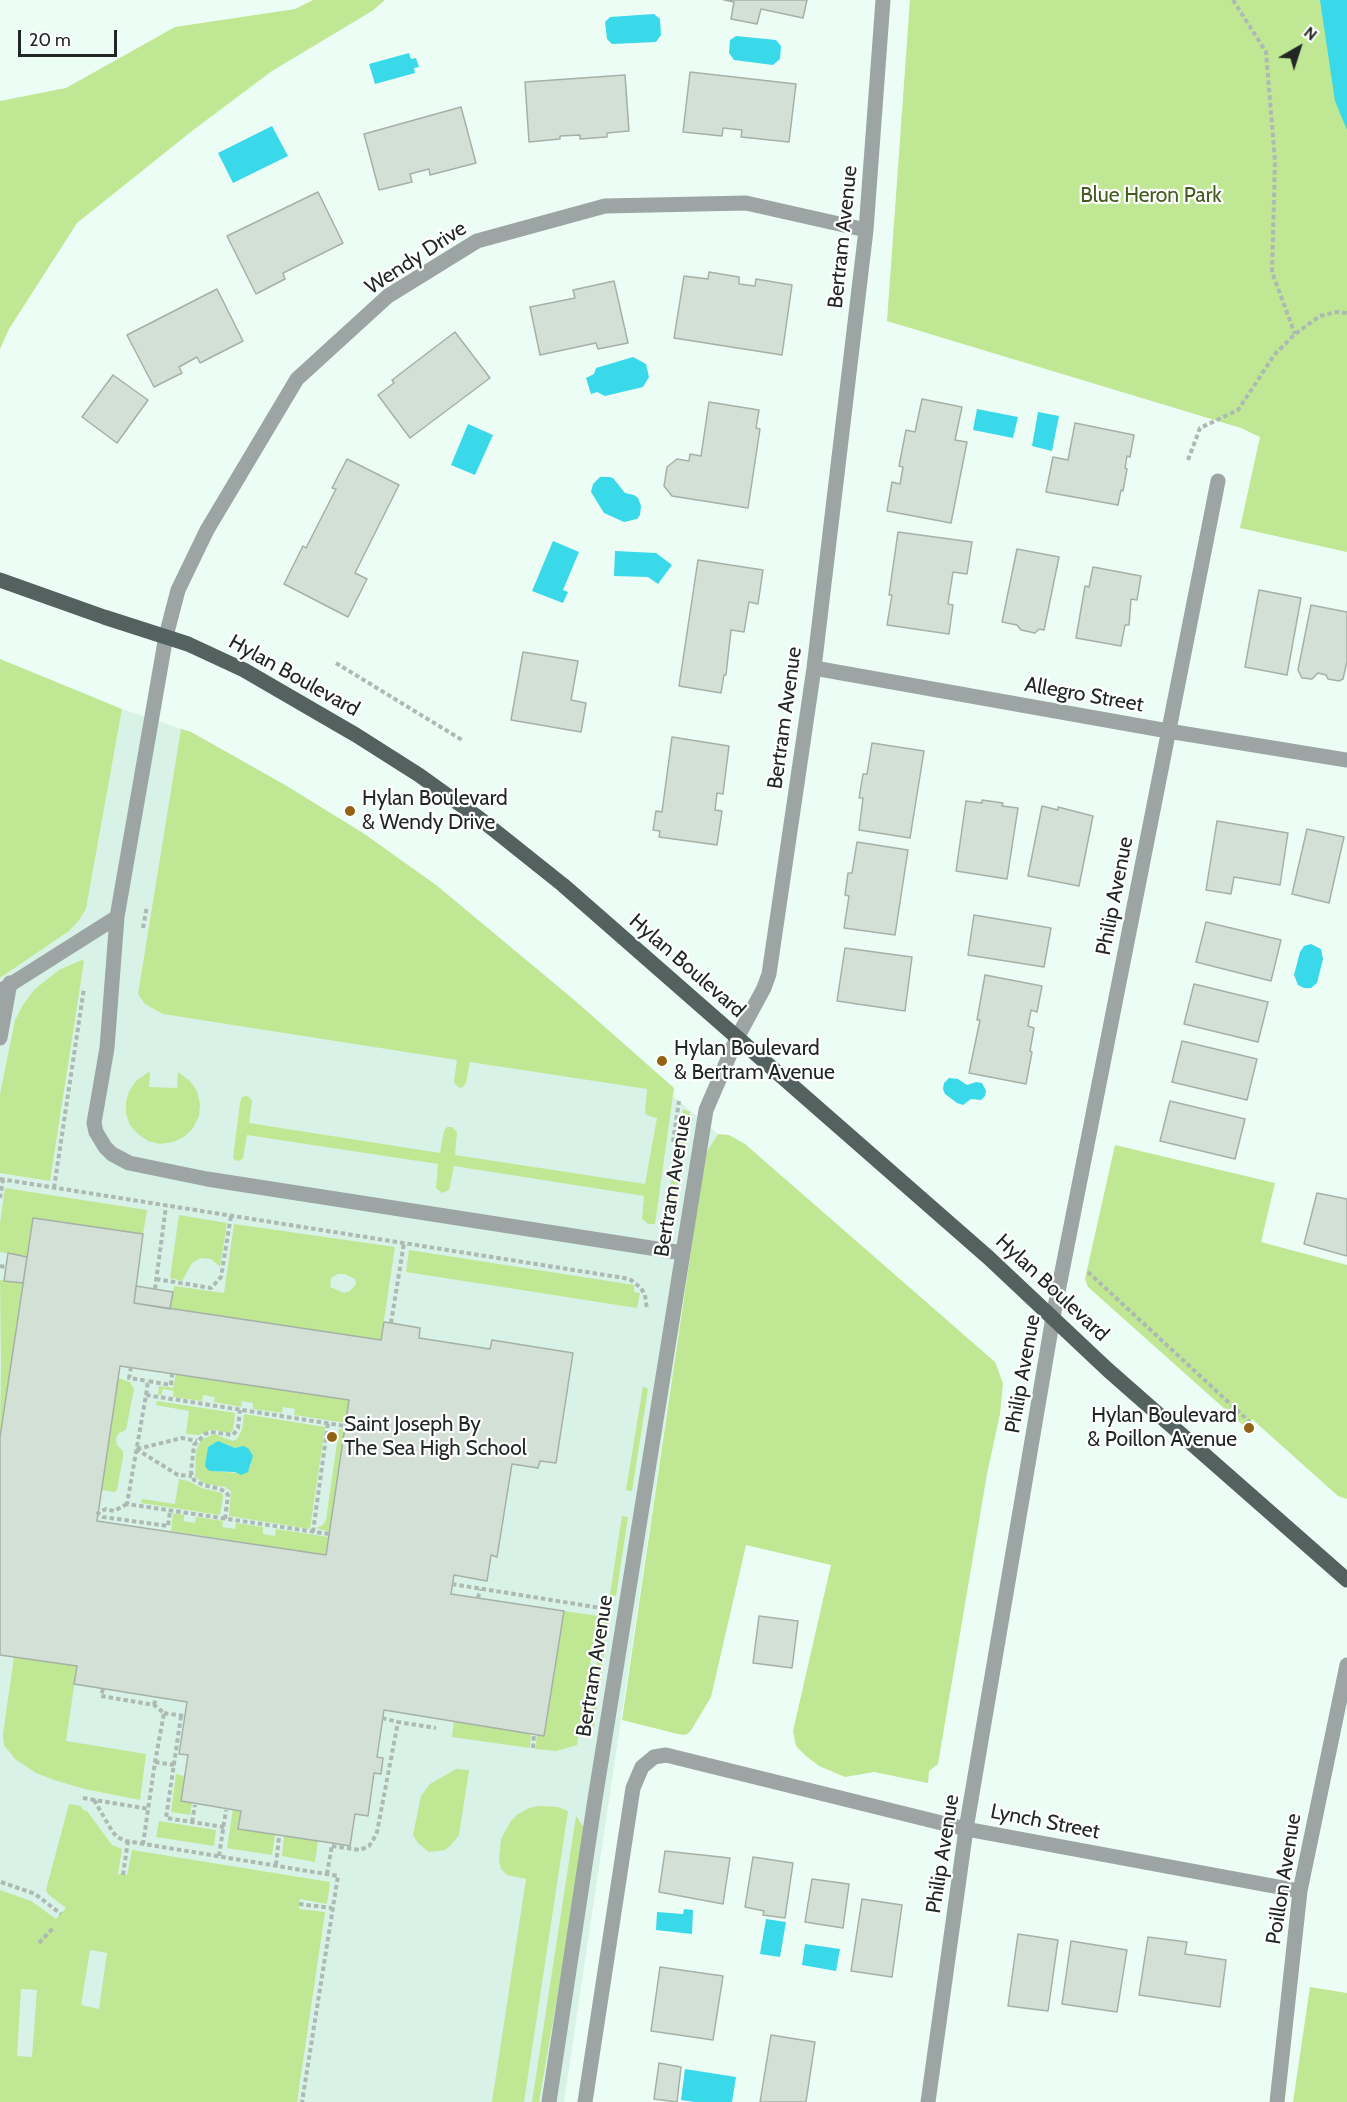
<!DOCTYPE html>
<style>
body{margin:0}
#map{position:relative;width:1347px;height:2102px;overflow:hidden;background:#ecfdf5;font-family:Cabin,sans-serif}
canvas{display:block}
.north{position:absolute;left:1269px;top:18px;width:60px;height:60px;-webkit-text-stroke:4px #fff;paint-order:stroke;rotate:39deg;font-size:16px;font-weight:700;line-height:24px;text-align:center;color:#212725}
.north::after{content:'';display:block;margin:auto;width:21px;height:27px;background:#212725;clip-path:polygon(50% 0,100% 100%,50% 72%,0 100%)}
.scale{position:absolute;left:18px;top:30px;width:99px;height:27px;box-sizing:border-box;border:3px solid #212725;border-top:0;padding-left:8px;font-size:18px;line-height:21px;white-space:nowrap;color:#212725;-webkit-text-stroke:4px #fff;paint-order:stroke}
</style>
<div id="map">
<canvas width="1347" height="2102"></canvas>
<div class="north">N</div>
<div class="scale">20 m</div>
</div>
<script>
const ctx = document.querySelector('canvas').getContext('2d');
ctx.lineJoin = 'round';
function fill(path, color) { ctx.fillStyle = color; ctx.fill(path, 'evenodd'); }
const shape = rows => new Path2D(rows.map(r => 'M' + r).join(''));
function strokePath(path, color, width, dash) { ctx.strokeStyle = color; ctx.lineWidth = width; ctx.lineCap = dash ? 'butt' : 'round'; ctx.setLineDash(dash || []); ctx.stroke(path); }
function write(font, color, halo, rows, align = 'center') {
  ctx.font = font + ' Cabin,sans-serif'; ctx.lineWidth = 4.5; ctx.setLineDash([]); ctx.textBaseline = 'middle'; ctx.strokeStyle = halo; ctx.fillStyle = color; for (const [text, x, y, turn = 0] of rows) {
    ctx.save(); ctx.translate(x, y); ctx.rotate((+turn || 0) * Math.PI / 180); ctx.textAlign = isNaN(turn) ? turn : align; if (halo) ctx.strokeText(text, 0, 0); ctx.fillText(text, 0, 0); ctx.restore();
  }
}
fill(shape([
 [122,709,191,732,285,785,363,833,436,885,573,999,674,1088,673,1096,718,1134,705,1155,564,2102,0,2102,0,978,69,931,86,909]
]), '#d9f2e7');
fill(shape([
 [313,0,385,0,372,11,272,71,192,131,77,223,9,329,0,349,0,101,66,88,175,27,295,9],
 [910,0,1347,0,1347,552,1240,528,1260,437,1241,428,887,321],
 [0,659,122,709,86,909,79,920,69,931,0,978],
 [181,729,191,732,285,785,363,833,436,885,573,999,674,1088,655,1224,648,1224,642,1219,644,1196,632,1194,454,1166,449,1190,442,1193,436,1188,438,1164,247,1135,243,1159,237,1161,233,1158,240,1103,242,1097,246,1096,249,1097,252,1101,249,1123,440,1153,444,1131,447,1127,452,1127,457,1132,455,1155,645,1184,657,1118,649,1116,645,1113,647,1089,470,1062,466,1083,463,1087,459,1088,454,1082,457,1060,163,1014,145,1004,138,994],
 [82,960,84,961,50,1181,0,1173,0,1094,15,1020,23,1005,34,990,59,970],
 [150,1071,149,1087,177,1088,178,1072,190,1081,197,1091,200,1104,199,1116,193,1128,184,1137,173,1142,160,1144,148,1141,138,1134,130,1125,126,1114,126,1102,129,1091,136,1081],
 [683,1109,690,1112,675,1199,666,1212],
 [718,1134,729,1135,745,1144,995,1362,1003,1383,1000,1414,987,1474,938,1764,929,1771,928,1783,874,1772,845,1777,819,1766,806,1756,796,1746,793,1731,831,1565,746,1545,711,1697,690,1732,685,1735,678,1734,622,1720,705,1155],
 [1115,1145,1275,1183,1261,1242,1347,1265,1347,1499,1338,1496,1252,1419,1245,1427,1088,1287,1085,1279],
 [5,1188,147,1210,143,1234,33,1218,27,1257,0,1252,0,1223],
 [179,1215,227,1223,220,1267,211,1259,201,1258,192,1263,182,1281,170,1278],
 [234,1224,395,1247,381,1340,170,1309,174,1286,224,1293],
 [338,1274,345,1274,355,1279,356,1284,350,1291,344,1293,330,1287,331,1278],
 [409,1250,634,1285,634,1292,640,1293,637,1308,406,1272],
 [0,1280,23,1283,0,1437,1,1363],
 [176,1374,349,1400,346,1423,294,1415,295,1409,283,1407,282,1413,253,1409,253,1403,242,1401,241,1407,214,1402,215,1397,203,1395,202,1401,173,1397,174,1391,163,1389,161,1395,158,1395,159,1386,173,1388],
 [118,1378,130,1382,134,1389,126,1430,119,1433,116,1438,117,1445,123,1451,123,1457,117,1490,115,1492,101,1490],
 [643,1386,648,1389,632,1491,626,1490],
 [157,1401,235,1413,233,1430,229,1433,215,1430,210,1430,199,1435,186,1434,189,1411,156,1405],
 [244,1414,325,1427,310,1529,229,1516,231,1491,225,1487,206,1484,195,1477,196,1451,201,1440,214,1434,233,1441,237,1439,242,1430],
 [221,1442,226,1446,239,1449,251,1464,248,1471,239,1473,210,1471,207,1463,208,1447],
 [339,1429,345,1429,330,1532,316,1528,323,1525,326,1520],
 [179,1479,188,1481,202,1488,222,1493,223,1497,220,1515,141,1503,142,1499,175,1504],
 [173,1513,184,1515,184,1521,195,1523,196,1517,223,1521,222,1527,235,1529,236,1523,263,1527,263,1534,275,1536,276,1529,328,1537,326,1555,171,1531],
 [622,1516,628,1517,616,1596,610,1595],
 [564,1611,598,1616,577,1745,556,1751,535,1749,537,1735,544,1735],
 [603,1617,609,1618,594,1726,586,1739],
 [14,1657,77,1666,66,1741,146,1754,140,1800,85,1789,57,1781,36,1773,15,1759,4,1745,3,1734],
 [454,1721,531,1734,530,1748,452,1737],
 [456,1769,469,1770,459,1835,451,1845,445,1850,429,1852,418,1843,413,1835,421,1796,430,1784],
 [176,1774,184,1776,181,1801,192,1803,190,1815,171,1812],
 [69,1804,81,1806,83,1810,87,1811,112,1845,122,1849,118,1874,127,1875,132,1850,330,1882,327,1904,300,1899,299,1904,299,1909,325,1912,297,2102,0,2102,0,1890,31,1901,56,1919,66,1908,48,1894,46,1890],
 [90,1950,107,1953,99,2009,81,2005],
 [21,1989,37,1990,32,2057,17,2056],
 [539,1806,558,1807,568,1811,524,2102,492,2102,526,1879,507,1875,501,1869,499,1860,501,1839,511,1821,518,1814,529,1808],
 [233,1809,241,1811,239,1829,275,1835,272,1855,227,1848],
 [576,1816,586,1831,539,2102,532,2102],
 [159,1821,216,1830,214,1846,156,1837],
 [284,1836,318,1841,315,1862,282,1856],
 [1310,1987,1347,1993,1347,2102,1293,2102]
]), '#bfe794');
fill(shape([
 [1320,0,1347,0,1347,130,1335,101],
 [654,14,660,19,661,35,656,42,612,44,607,39,605,22,610,17],
 [736,36,776,40,781,46,780,59,773,65,734,60,729,53,730,40],
 [409,53,411,59,416,58,419,67,414,68,415,73,375,84,369,64],
 [272,126,288,156,233,183,218,153],
 [633,357,646,364,649,377,643,387,605,396,597,392,591,394,586,378,594,374,596,368],
 [977,409,1018,417,1013,438,973,430],
 [1038,412,1059,416,1052,451,1032,446],
 [468,424,493,435,475,475,451,465],
 [600,477,609,477,613,478,625,493,634,495,638,498,641,506,640,515,637,519,624,522,604,513,591,492,593,484],
 [553,541,579,552,563,590,568,592,563,603,532,591],
 [615,551,656,553,672,565,658,584,648,577,614,576],
 [1311,944,1321,949,1323,959,1317,983,1311,988,1304,988,1298,985,1294,975,1300,952,1304,946],
 [949,1078,958,1079,967,1085,976,1082,982,1083,986,1091,985,1096,981,1100,971,1099,963,1105,957,1103,945,1094,943,1089,944,1083],
 [218,1441,235,1448,243,1446,248,1448,253,1456,248,1472,241,1475,235,1472,210,1471,207,1469,205,1466,208,1447],
 [684,1909,693,1910,692,1934,656,1930,657,1912,683,1914],
 [766,1919,786,1922,780,1957,760,1954],
 [805,1944,840,1949,836,1971,802,1965],
 [685,2069,736,2077,732,2102,695,2102,681,2100]
]), '#39d9ea');
const building = shape([
 [724,0,807,0,803,18,761,9,757,24,731,19,734,2,724,0],
 [690,72,796,84,789,142,741,137,742,130,723,128,722,136,683,132,690,72],
 [625,75,629,131,607,133,607,137,580,139,580,135,560,136,560,139,529,142,525,82,625,75],
 [461,107,476,163,430,175,429,169,410,174,412,182,379,190,364,134,461,107],
 [318,192,343,243,283,273,285,279,256,294,227,236,318,192],
 [709,272,739,277,739,284,755,286,756,279,792,285,782,355,674,338,684,276,708,279,709,272],
 [614,281,628,343,598,349,596,343,540,355,530,307,575,298,573,290,614,281],
 [217,289,243,341,200,363,197,357,179,367,182,373,154,387,127,335,217,289],
 [455,332,490,378,410,438,378,395,394,383,392,380,455,332],
 [113,375,148,400,117,443,82,417,113,375],
 [922,399,962,407,955,440,967,442,951,523,887,511,892,482,900,484,903,467,899,466,906,430,915,432,922,399],
 [709,402,759,410,756,428,760,429,748,508,672,496,664,486,667,467,677,459,689,461,690,454,701,456,709,402],
 [1075,423,1134,435,1130,457,1127,456,1125,468,1127,469,1123,491,1121,490,1118,505,1046,492,1053,457,1068,460,1075,423],
 [347,459,399,485,355,573,367,579,348,617,284,584,303,546,306,548,336,489,332,488,347,459],
 [898,532,972,542,967,574,953,572,948,604,953,605,949,634,887,625,892,595,889,595,898,532],
 [1017,549,1059,557,1044,630,1039,629,1035,633,1021,630,1017,625,1002,622,1017,549],
 [698,560,763,570,758,604,749,602,744,632,731,630,726,675,724,675,721,693,679,686,698,560],
 [1093,567,1141,576,1137,600,1131,599,1129,625,1125,625,1121,646,1076,638,1085,586,1089,587,1093,567],
 [1259,590,1301,598,1287,675,1245,667,1259,590],
 [1311,605,1347,612,1347,661,1343,679,1339,681,1328,679,1326,675,1318,673,1312,679,1302,678,1298,670,1311,605],
 [523,652,578,661,571,700,586,703,581,732,511,720,523,652],
 [672,737,729,746,723,794,717,793,715,810,722,811,717,845,659,837,660,831,653,830,656,811,662,812,672,737],
 [872,743,924,751,910,838,859,830,863,798,859,798,863,774,867,774,872,743],
 [982,800,1003,803,1002,806,1018,808,1007,879,956,871,966,801,982,803,982,800],
 [1042,806,1058,810,1058,807,1093,816,1079,886,1028,876,1042,806],
 [1217,821,1288,833,1280,885,1234,877,1231,894,1206,890,1217,821],
 [1307,829,1344,837,1329,903,1292,894,1307,829],
 [857,842,908,850,895,935,844,928,849,896,845,895,848,873,852,873,857,842],
 [974,915,1051,928,1044,967,968,955,974,915],
 [1206,922,1281,940,1271,981,1196,962,1206,922],
 [845,948,912,957,905,1011,837,1001,845,948],
 [985,975,1042,986,1037,1012,1031,1010,1028,1026,1034,1028,1030,1051,1032,1052,1026,1084,969,1073,980,1020,977,1020,985,975],
 [1194,984,1268,1002,1258,1042,1184,1024,1194,984],
 [1182,1041,1257,1059,1247,1100,1172,1082,1182,1041],
 [1170,1101,1245,1119,1235,1159,1160,1141,1170,1101],
 [1317,1193,1347,1199,1347,1256,1304,1244,1317,1193],
 [33,1218,143,1234,134,1303,381,1340,384,1322,391,1323,420,1328,419,1338,490,1349,492,1340,573,1353,556,1463,540,1461,538,1468,512,1464,497,1557,491,1555,487,1581,454,1575,451,1594,564,1611,544,1736,384,1710,377,1757,383,1758,381,1774,374,1773,368,1816,355,1814,350,1846,332,1843,238,1829,241,1811,181,1801,188,1755,179,1754,187,1702,74,1684,77,1666,0,1655,0,1437,33,1218],
 [120,1366,349,1400,326,1555,97,1521,120,1366],
 [8,1253,27,1257,23,1283,4,1281,8,1253],
 [136,1286,173,1292,170,1309,134,1303,136,1286],
 [759,1616,798,1621,792,1668,753,1663,759,1616],
 [665,1851,730,1858,723,1904,659,1892,665,1851],
 [753,1857,793,1863,785,1918,763,1915,764,1911,745,1907,753,1857],
 [812,1879,849,1884,843,1928,805,1922,812,1879],
 [862,1899,902,1905,892,1977,851,1971,862,1899],
 [1018,1934,1058,1940,1048,2011,1008,2006,1018,1934],
 [1148,1937,1187,1942,1185,1954,1226,1960,1220,2007,1139,1995,1148,1937],
 [1071,1941,1127,1950,1117,2012,1062,2004,1071,1941],
 [660,1967,723,1976,713,2040,651,2031,660,1967],
 [771,2035,815,2042,806,2102,760,2102,771,2035],
 [659,2063,681,2067,677,2102,654,2099,659,2063]
]);
fill(building, '#d3e0d5');
strokePath(building, '#a5b1a6', 1.5);
strokePath(shape([
 [1233,0,1266,52,1275,161,1272,272,1295,334],
 [1188,460,1200,428,1238,410,1275,354,1295,334,1320,316,1336,312,1347,313],
 [336,663,462,740],
 [143,928,147,906],
 [673,1142,679,1101],
 [0,1179,624,1278,631,1280,641,1288,645,1295,647,1309],
 [54,1188,84,988],
 [0,1198,3,1180],
 [0,1266,6,1267],
 [1088,1272,1252,1424],
 [156,1279,211,1288,221,1277,231,1216],
 [155,1289,166,1206],
 [391,1323,404,1243],
 [131,1367,129,1378,148,1381],
 [146,1395,148,1381,171,1385,172,1374],
 [136,1449,178,1475,192,1476],
 [137,1449,182,1438,197,1441],
 [127,1504,114,1511,106,1509,98,1513,103,1517,168,1526,170,1511],
 [225,1519,228,1495,226,1492,220,1489,203,1485,194,1480,191,1472,194,1445,205,1434,211,1432,233,1435,238,1428,240,1410],
 [313,1532,328,1423],
 [329,1534,127,1504,146,1395,345,1426],
 [452,1584,601,1608],
 [478,1598,480,1589],
 [103,1689,101,1696,154,1705,164,1713,155,1762,143,1844],
 [154,1705,156,1697],
 [164,1713,184,1716],
 [181,1716,166,1818,224,1827],
 [382,1718,398,1722],
 [533,1748,534,1734],
 [155,1762,174,1765],
 [83,1798,149,1809],
 [94,1800,112,1831,117,1837,126,1841,338,1876,302,2102],
 [192,1822,195,1805],
 [332,1846,360,1850,369,1846,373,1840,377,1832,398,1722,436,1728],
 [219,1856,226,1810],
 [276,1865,279,1837],
 [327,1874,332,1845],
 [123,1875,128,1841],
 [1,1882,35,1894,61,1914],
 [299,1904,332,1908],
 [39,1943,53,1928]
]), '#adbab4', 4, [4.5, 3]);
strokePath(shape([
 [166,636,117,917,107,1048,94,1123,96,1132,105,1147,112,1154,129,1163,207,1179,683,1253],
 [0,991,117,917],
 [0,1038,10,983],
 [549,2102,595,1799,706,1110,737,1038]
]), '#9da5a4', 15);
strokePath(shape([
 [166,636,178,590,207,530,297,379,388,296,477,241,605,206,746,203,866,230],
 [814,668,1168,731,1347,760],
 [737,1038,764,988,769,974,814,668,866,230,883,0],
 [585,2102,633,1788,642,1767,654,1757,666,1755,966,1829,1300,1891],
 [928,2102,966,1829,1053,1317,1218,481],
 [1277,2102,1300,1891,1347,1665]
]), '#9da5a4', 15);
strokePath(shape([
 [0,580,104,617,188,644,244,670,356,735,419,775,479,818,563,885,989,1258,1108,1370,1347,1580]
]), '#53615f', 15);
for (const [x, y, r, color] of [
 [350,811,6,"#946213"],
 [662,1061,6,"#946213"],
 [1249,1428,6,"#946213"],
 [332,1437,6,"#946213"]
]) { const dot = new Path2D(); dot.arc(x, y, r, 0, 2 * Math.PI); ctx.fillStyle = color; ctx.fill(dot); strokePath(dot, '#fff', 2); }
write('21px', '#425c1e', '#fff', [
 ["Blue Heron Park",1151,196]
]);
write('21px', '#212725', '#fff', [
 ["Bertram Avenue",843,237,-84],
 ["Wendy Drive",416,258,-33],
 ["Hylan Boulevard",294,676,29],
 ["Allegro Street",1084,695,10],
 ["Bertram Avenue",785,718,-82],
 ["Philip Avenue",1115,896,-79],
 ["Hylan Boulevard",687,966,41],
 ["Bertram Avenue",673,1186,-81],
 ["Hylan Boulevard",1052,1288,43],
 ["Philip Avenue",1023,1374,-80],
 ["Bertram Avenue",595,1666,-81],
 ["Lynch Street",1045,1822,11],
 ["Philip Avenue",943,1854,-81],
 ["Poillon Avenue",1284,1879,-81]
]);
write('21px', '#212725', '#fff', [
 ["Hylan Boulevard",362,799],
 ["& Wendy Drive",362,823],
 ["Hylan Boulevard",674,1049],
 ["& Bertram Avenue",674,1073],
 ["Hylan Boulevard",1237,1416,"right"],
 ["& Poillon Avenue",1237,1440,"right"],
 ["Saint Joseph By",344,1425],
 ["The Sea High School",344,1449]
], 'left');
</script>
